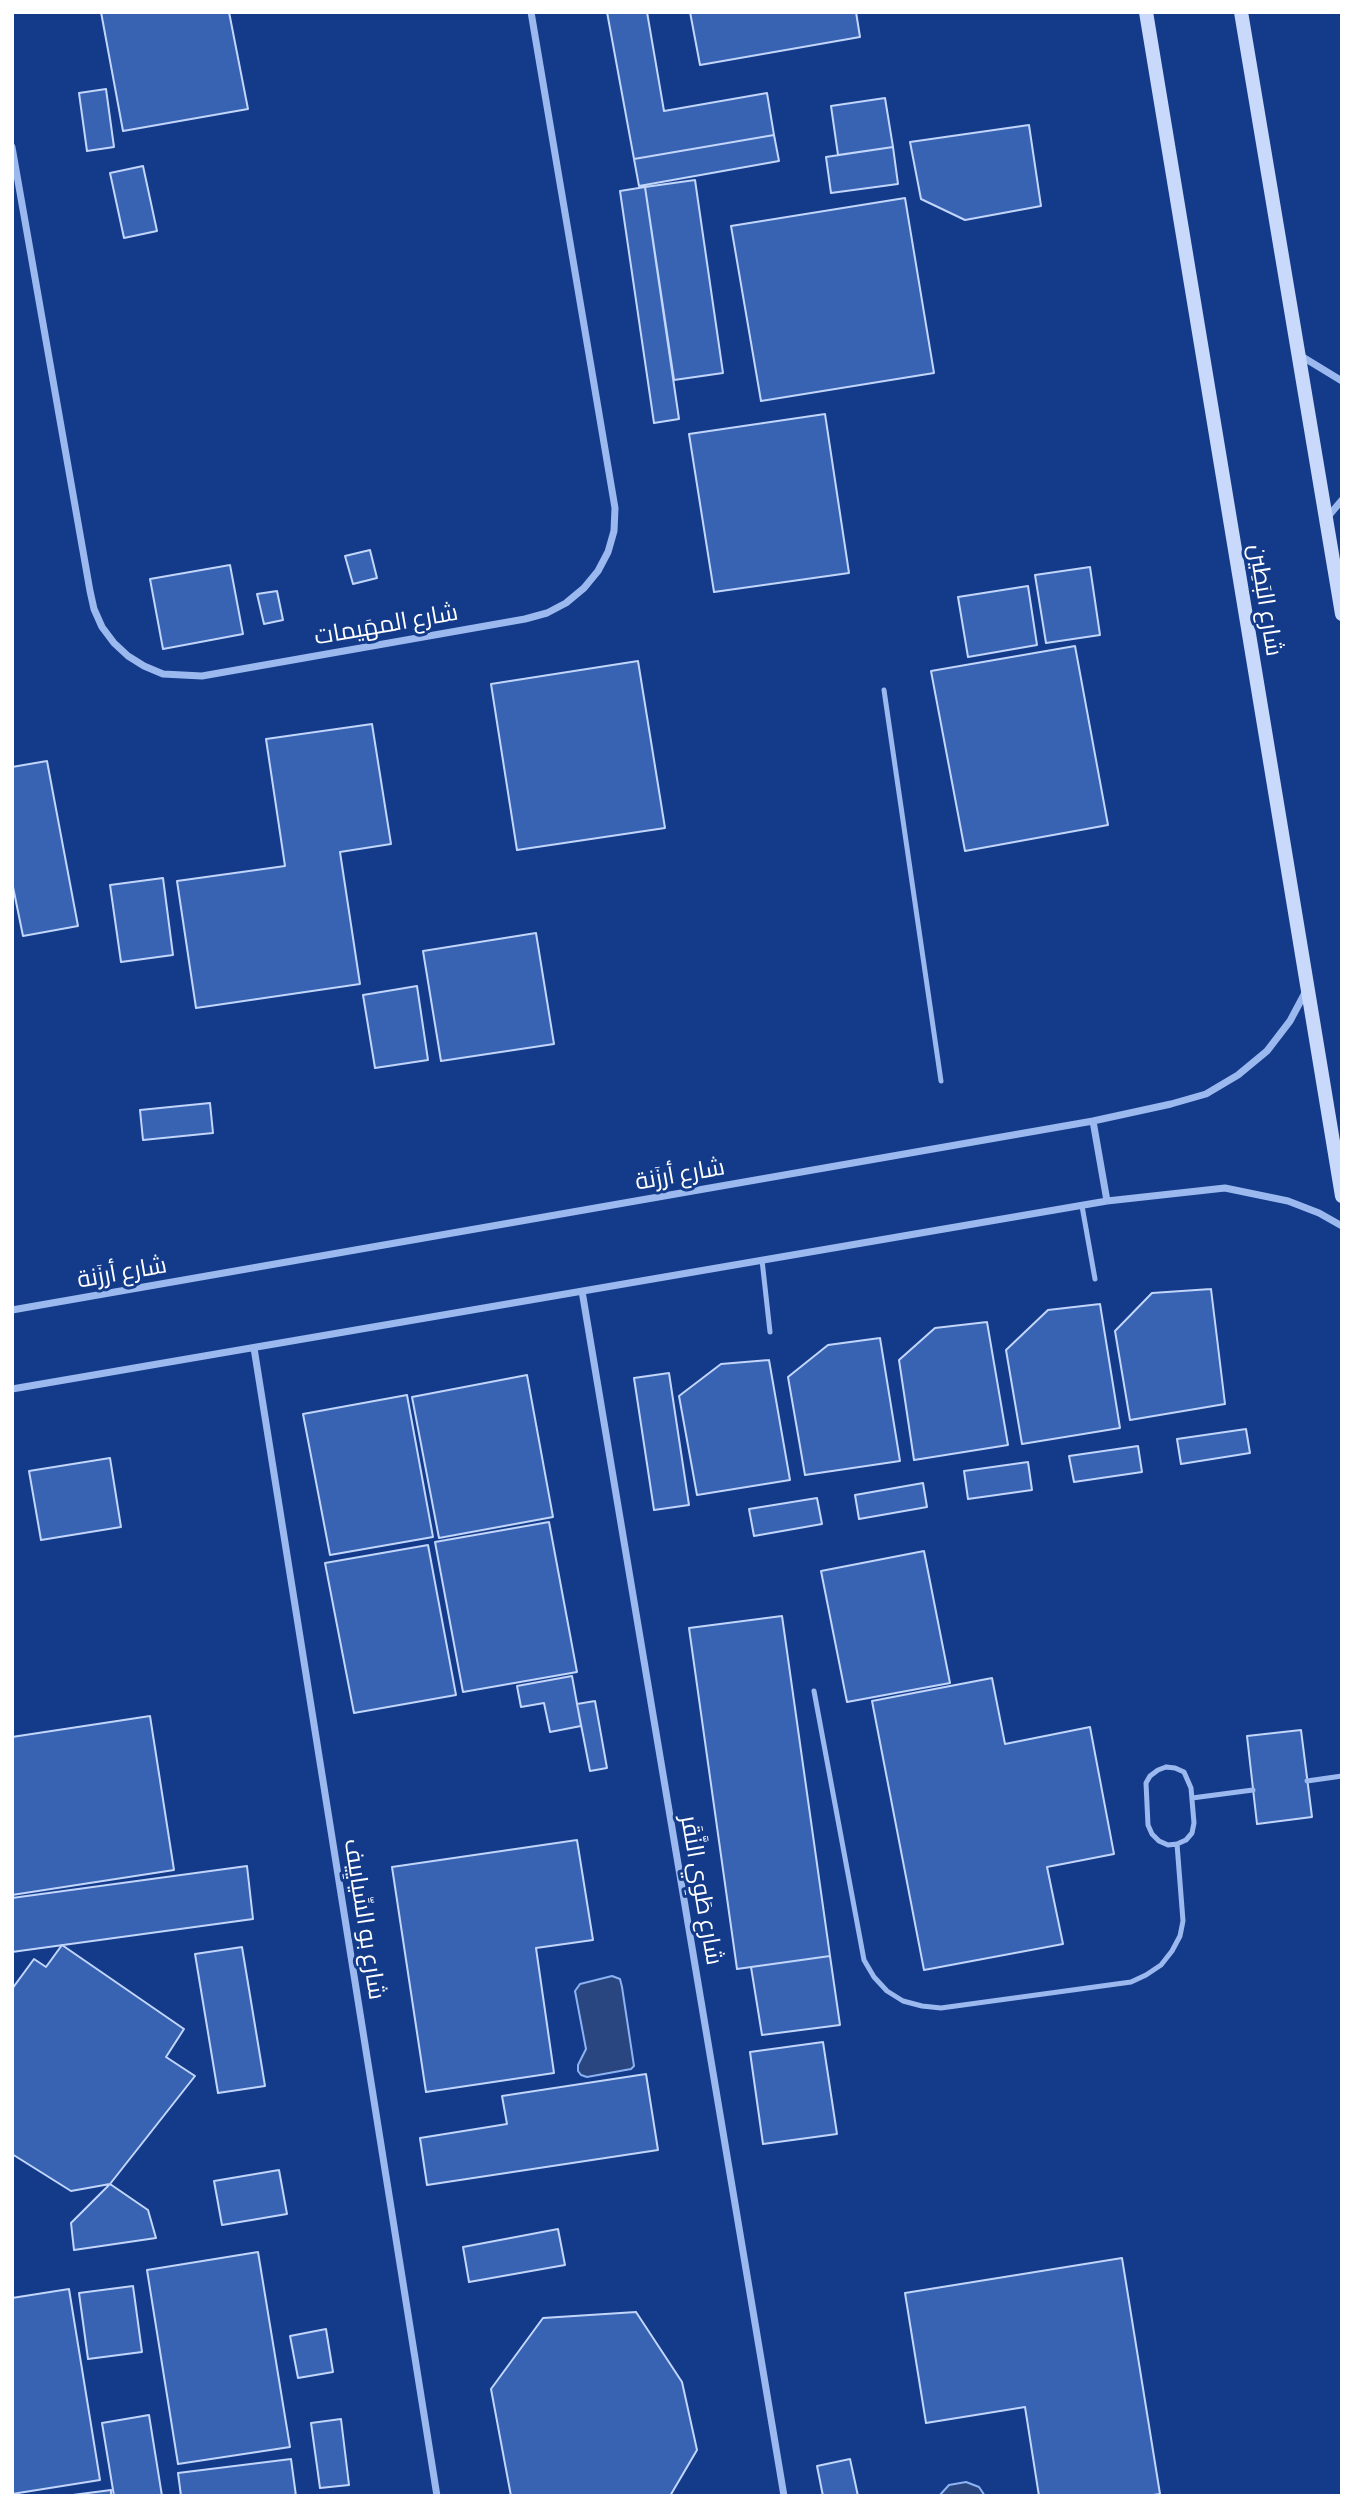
<!DOCTYPE html>
<meta charset="utf-8">
<style>
body{margin:0}
#map{position:relative;width:1354px;height:2508px;overflow:hidden;background:#143b8a;font-family:Commissioner,sans-serif}
canvas{display:block}
.frame{position:absolute;inset:0;border:14px solid #fff;pointer-events:none}
</style>
<div id="map">
<canvas width="1354" height="2508"></canvas>
<div class="frame"></div>
</div>
<script>
const ctx = document.querySelector('canvas').getContext('2d');
ctx.lineJoin = 'round';
function fill(path, color) { ctx.fillStyle = color; ctx.fill(path, 'evenodd'); }
const shape = rows => new Path2D(rows.map(r => 'M' + r).join(''));
function strokePath(path, color, width, dash) { ctx.strokeStyle = color; ctx.lineWidth = width; ctx.lineCap = dash ? 'butt' : 'round'; ctx.setLineDash(dash || []); ctx.stroke(path); }
function write(font, color, halo, rows, align = 'center') {
  ctx.font = font + ' Commissioner,Cairo,sans-serif'; ctx.lineWidth = 6; ctx.setLineDash([]); ctx.textBaseline = 'middle'; ctx.strokeStyle = halo; ctx.fillStyle = color; for (const [text, x, y, turn = 0] of rows) {
    ctx.save(); ctx.translate(x, y); ctx.rotate((+turn || 0) * Math.PI / 180); ctx.textAlign = isNaN(turn) ? turn : align; if (halo) ctx.strokeText(text, 0, 0); ctx.fillText(text, 0, 0); ctx.restore();
  }
}
const water = shape([
 [612,1976,620,1979,622,1987,634,2066,631,2069,587,2077,581,2075,578,2071,578,2065,586,2049,575,1991,580,1984,612,1976],
 [966,2482,979,2487,985,2496,939,2496,949,2485,966,2482]
]);
fill(water, '#294680');
strokePath(water, '#8db2f2', 2);
const building = shape([
 [101,12,229,12,248,109,123,131,101,12],
 [607,12,647,12,664,111,767,93,774,135,634,159,607,12],
 [690,12,856,12,860,37,700,65,690,12],
 [106,89,114,147,87,151,79,93,106,89],
 [885,98,893,147,838,155,831,106,885,98],
 [1029,125,1041,206,965,220,921,199,910,142,1029,125],
 [774,135,779,161,639,186,634,159,774,135],
 [893,147,898,184,831,193,826,157,893,147],
 [143,166,157,231,124,238,110,173,143,166],
 [695,180,723,373,674,380,645,187,695,180],
 [645,187,679,419,654,423,620,191,645,187],
 [905,198,934,373,761,401,731,226,905,198],
 [825,414,849,573,714,592,689,434,825,414],
 [370,550,377,578,353,584,345,556,370,550],
 [230,565,243,634,163,649,150,579,230,565],
 [1090,567,1100,635,1046,643,1035,575,1090,567],
 [1028,586,1037,645,968,657,958,597,1028,586],
 [277,591,283,620,264,624,257,594,277,591],
 [1075,646,1108,825,965,851,931,671,1075,646],
 [638,661,665,828,517,850,491,684,638,661],
 [372,724,391,844,340,852,360,984,196,1008,177,881,285,866,266,739,372,724],
 [47,761,78,926,23,936,12,882,12,767,47,761],
 [163,878,173,955,121,962,110,885,163,878],
 [536,933,554,1044,441,1061,423,951,536,933],
 [417,986,428,1060,375,1068,363,995,417,986],
 [210,1103,213,1133,143,1140,140,1110,210,1103],
 [1211,1289,1225,1404,1130,1420,1115,1331,1152,1293,1211,1289],
 [1100,1304,1120,1428,1022,1444,1006,1350,1048,1310,1100,1304],
 [987,1322,1008,1445,914,1460,899,1360,935,1328,987,1322],
 [880,1338,900,1461,805,1475,788,1377,828,1345,880,1338],
 [769,1360,790,1480,697,1495,679,1396,721,1364,769,1360],
 [669,1373,689,1505,654,1510,634,1378,669,1373],
 [527,1375,553,1517,439,1538,412,1397,527,1375],
 [407,1395,433,1537,330,1555,303,1414,407,1395],
 [1246,1429,1250,1453,1181,1464,1177,1439,1246,1429],
 [1138,1446,1142,1472,1074,1482,1069,1456,1138,1446],
 [110,1458,121,1527,41,1540,29,1471,110,1458],
 [1028,1462,1032,1490,968,1499,964,1471,1028,1462],
 [923,1483,927,1507,859,1519,855,1495,923,1483],
 [817,1498,822,1524,754,1536,749,1509,817,1498],
 [549,1522,577,1672,463,1692,435,1542,549,1522],
 [428,1545,456,1695,354,1713,325,1563,428,1545],
 [924,1551,950,1683,847,1702,821,1571,924,1551],
 [782,1616,830,1956,737,1969,689,1628,782,1616],
 [572,1676,581,1726,550,1732,544,1703,521,1707,517,1686,572,1676],
 [992,1678,1005,1744,1090,1727,1114,1854,1047,1867,1063,1944,924,1970,872,1701,992,1678],
 [595,1701,607,1768,590,1771,577,1704,595,1701],
 [150,1716,174,1870,12,1895,12,1737,150,1716],
 [1301,1730,1312,1817,1257,1824,1247,1736,1301,1730],
 [577,1840,593,1940,536,1948,554,2073,426,2092,392,1867,577,1840],
 [247,1866,253,1919,12,1952,12,1898,247,1866],
 [62,1945,184,2029,166,2057,195,2076,110,2184,71,2191,12,2154,12,1989,34,1959,46,1967,62,1945],
 [242,1947,265,2086,218,2093,195,1954,242,1947],
 [830,1956,840,2025,762,2035,751,1967,830,1956],
 [823,2042,837,2134,763,2144,750,2052,823,2042],
 [646,2074,658,2150,427,2185,420,2138,507,2124,502,2096,646,2074],
 [279,2170,287,2214,222,2225,214,2181,279,2170],
 [110,2184,148,2210,156,2238,74,2250,71,2223,110,2184],
 [558,2229,565,2265,469,2282,463,2247,558,2229],
 [258,2252,290,2447,178,2464,147,2270,258,2252],
 [1122,2258,1160,2494,1146,2496,1039,2496,1025,2407,926,2423,905,2293,1122,2258],
 [133,2286,142,2352,88,2359,79,2293,133,2286],
 [69,2289,100,2480,12,2494,12,2298,69,2289],
 [636,2312,682,2382,697,2450,670,2496,511,2496,491,2389,543,2318,636,2312],
 [326,2329,333,2372,298,2378,290,2336,326,2329],
 [149,2415,162,2496,114,2496,102,2423,149,2415],
 [341,2419,349,2485,320,2488,311,2423,341,2419],
 [291,2459,296,2496,181,2496,178,2473,291,2459],
 [850,2459,858,2496,823,2496,817,2466,850,2459],
 [111,2490,111,2496,65,2496,111,2490]
]);
fill(building, '#3862b2');
strokePath(building, '#c2d6fb', 2);
strokePath(shape([
 [884,690,941,1081],
 [1082,1206,1095,1279],
 [762,1260,770,1332],
 [814,1691,864,1960,874,1977,887,1991,903,2001,922,2006,941,2008,1131,1982,1146,1975,1161,1965,1172,1951,1180,1936,1183,1921,1177,1844],
 [1166,1767,1175,1768,1184,1772,1191,1788,1194,1823,1192,1833,1186,1840,1177,1844,1168,1845,1159,1841,1152,1834,1148,1825,1146,1783,1150,1776,1158,1770,1166,1767],
 [1307,1781,1342,1776],
 [1192,1798,1253,1790]
]), '#9cb9ef', 5);
strokePath(shape([
 [12,147,90,591,94,609,102,627,114,643,128,656,144,666,163,674,202,676,525,619,547,613,566,603,584,588,598,571,608,552,614,531,615,508,531,12],
 [1301,356,1342,381],
 [1326,519,1342,500],
 [1093,1121,1107,1201],
 [582,1291,784,2496],
 [12,1310,1093,1121,1171,1104,1206,1094,1238,1075,1267,1051,1290,1021,1306,991],
 [254,1348,437,2496],
 [12,1389,1107,1201,1225,1188,1288,1201,1319,1213,1342,1226]
]), '#9cb9ef', 7);
strokePath(shape([
 [1146,12,1342,1196],
 [1241,12,1342,614]
]), '#c9d9fb', 14);
write('24px', '#fff', '#143b8a', [
 ["شارع البَطِين",1266,600,81],
 ["شارع المهَيمات",386,624,-10],
 ["شارع أرزَنة",680,1174,-10],
 ["شارع أرزَنة",122,1272,-10],
 ["شارع طَوِي النَّقَر",702,1890,80],
 ["شارع بو السِّيايِيف",365,1919,81]
]);
</script>
